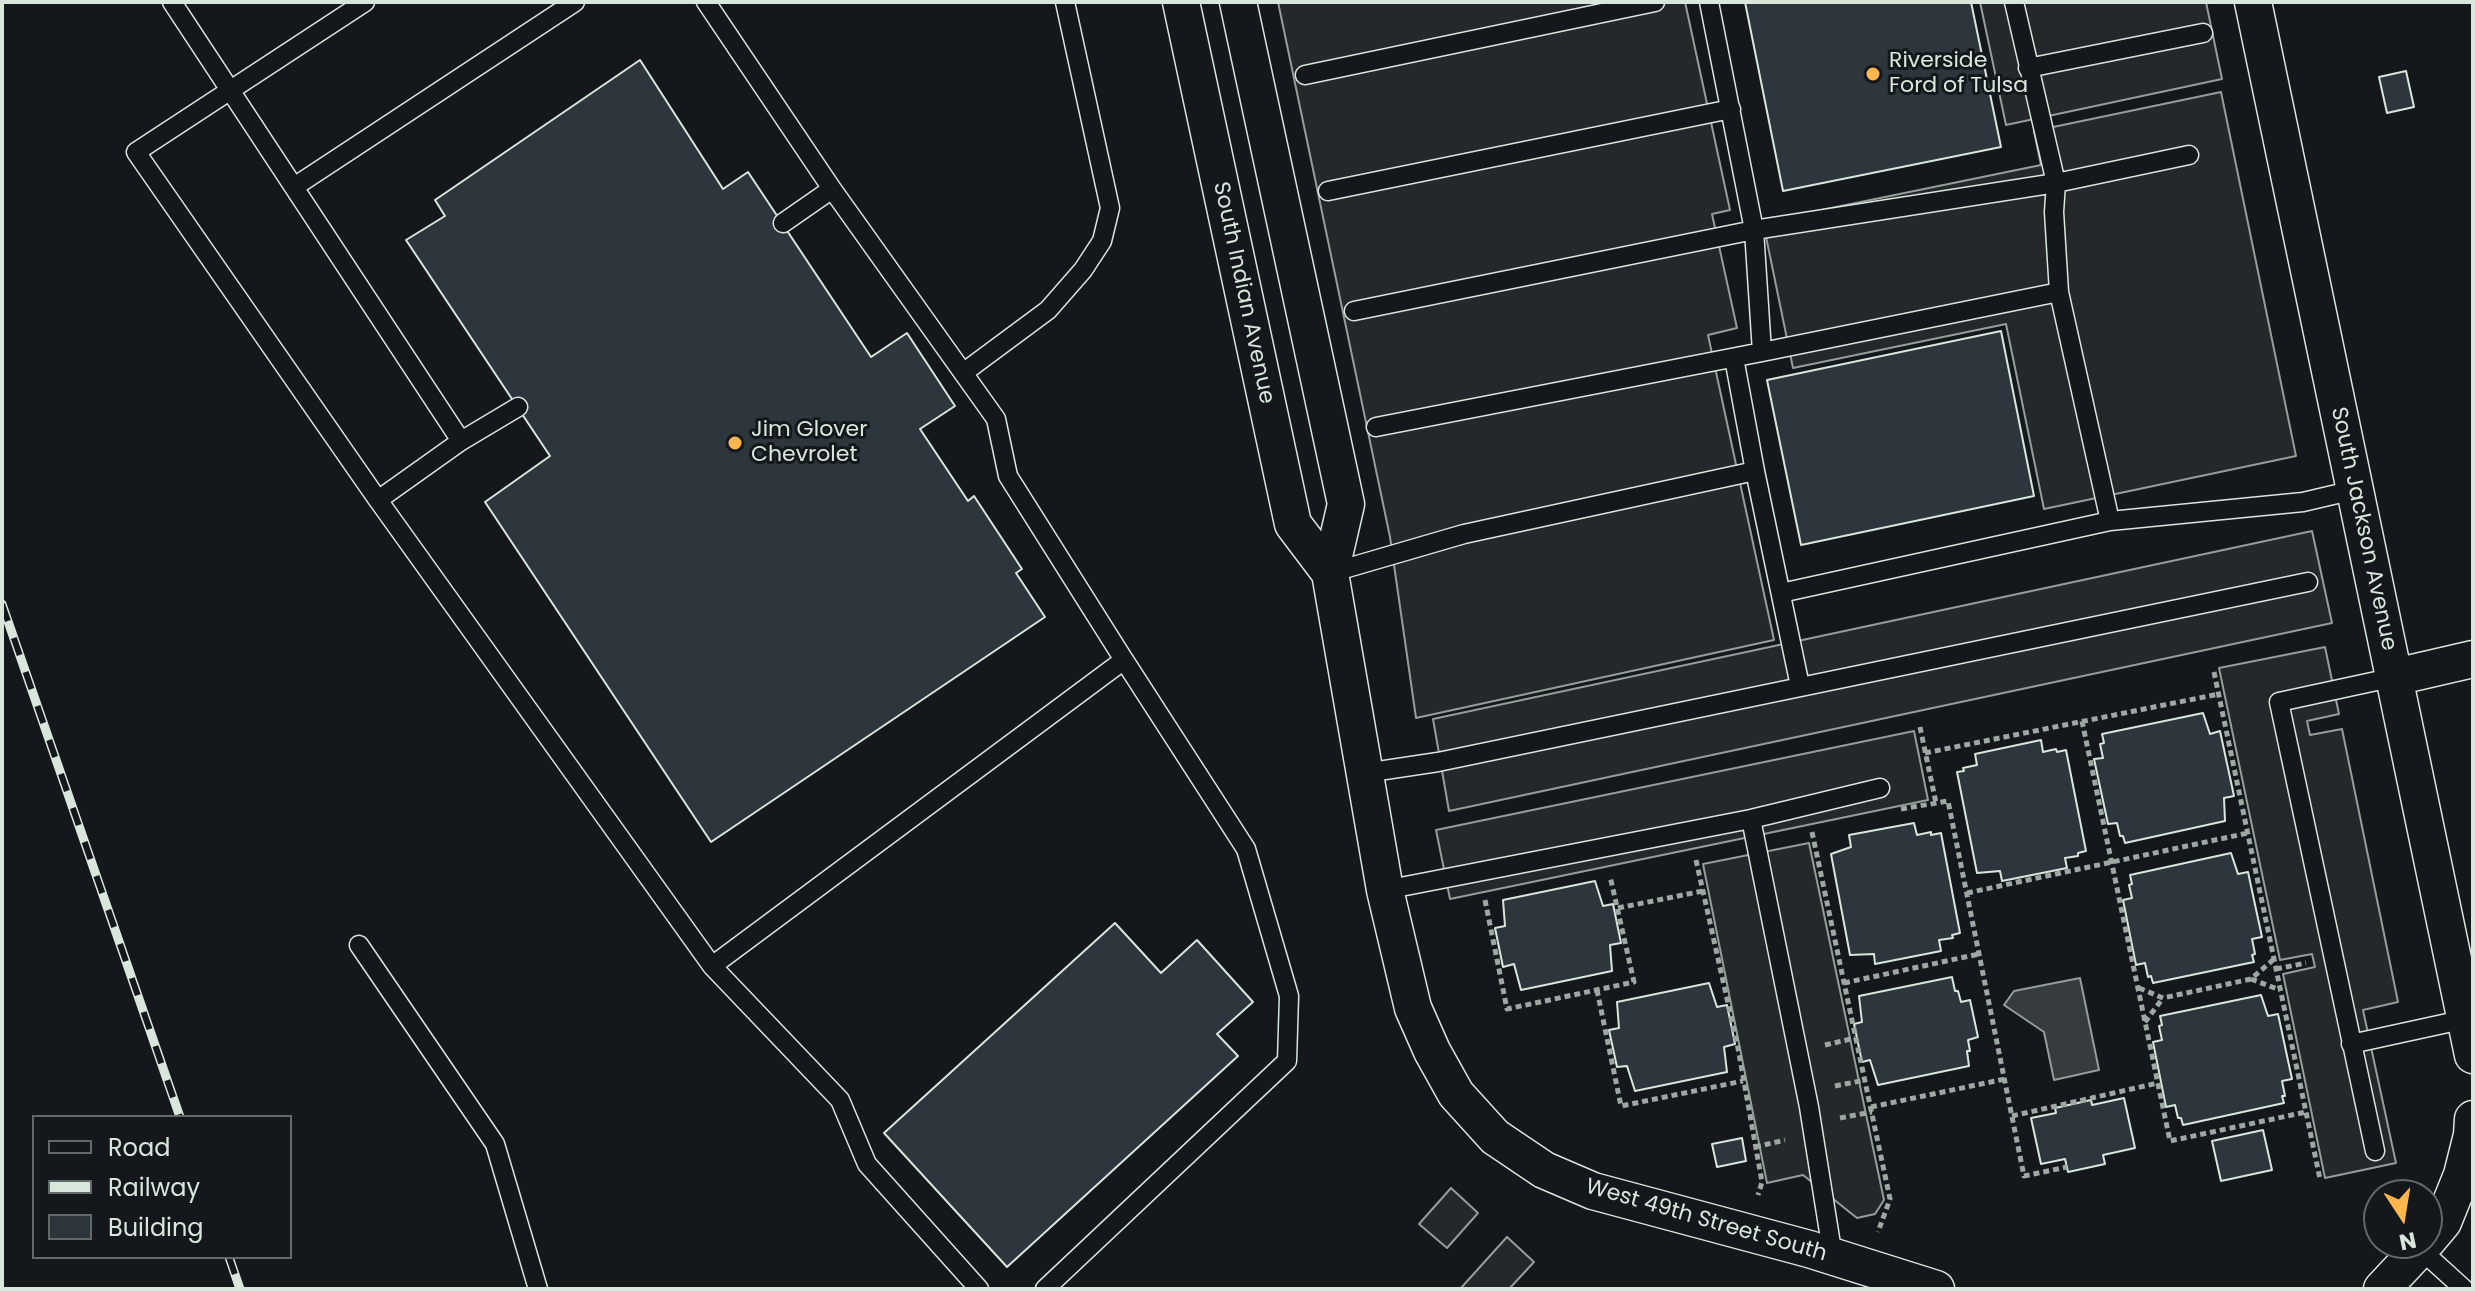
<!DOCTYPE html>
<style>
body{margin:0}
#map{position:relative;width:2475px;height:1291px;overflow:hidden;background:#14181c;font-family:Poppins,sans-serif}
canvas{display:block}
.frame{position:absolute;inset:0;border:4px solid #d8e6dc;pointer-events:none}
.legend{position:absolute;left:32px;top:1115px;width:260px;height:144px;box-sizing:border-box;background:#14181c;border:2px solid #626a69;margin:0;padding:10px 14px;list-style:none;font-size:24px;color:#d8e6dc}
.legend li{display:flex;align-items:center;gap:16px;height:40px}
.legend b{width:40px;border:2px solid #626a69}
.north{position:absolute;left:2363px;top:1179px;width:80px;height:80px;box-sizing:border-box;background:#14181c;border:2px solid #626a69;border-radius:50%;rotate:168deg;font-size:22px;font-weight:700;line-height:32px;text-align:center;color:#d8e6dc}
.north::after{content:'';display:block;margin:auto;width:28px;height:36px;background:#ffb74d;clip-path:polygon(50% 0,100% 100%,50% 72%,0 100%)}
</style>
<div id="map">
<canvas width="2475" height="1291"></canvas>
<div class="frame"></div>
<ul class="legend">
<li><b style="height:10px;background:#14181c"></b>Road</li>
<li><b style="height:10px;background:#d8e6dc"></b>Railway</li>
<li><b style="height:22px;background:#2c363c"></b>Building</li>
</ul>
<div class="north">N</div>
</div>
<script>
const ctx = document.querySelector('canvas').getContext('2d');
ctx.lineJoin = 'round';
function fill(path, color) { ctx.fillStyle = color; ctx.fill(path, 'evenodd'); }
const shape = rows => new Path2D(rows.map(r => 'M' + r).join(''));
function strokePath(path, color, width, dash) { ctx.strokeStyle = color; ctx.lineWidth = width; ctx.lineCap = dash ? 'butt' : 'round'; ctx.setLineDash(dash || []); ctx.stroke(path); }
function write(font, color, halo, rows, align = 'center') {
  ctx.font = font + ' Poppins,sans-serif'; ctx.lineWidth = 6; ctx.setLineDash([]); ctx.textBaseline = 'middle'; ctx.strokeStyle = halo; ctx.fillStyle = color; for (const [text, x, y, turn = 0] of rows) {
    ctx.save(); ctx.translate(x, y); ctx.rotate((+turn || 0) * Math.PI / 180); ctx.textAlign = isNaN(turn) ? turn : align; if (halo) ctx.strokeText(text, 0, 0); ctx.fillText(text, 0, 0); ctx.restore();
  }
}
const parking = shape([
 [1278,2,1685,2,1730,210,1712,214,1737,328,1708,335,1774,640,1416,718,1390,537,1278,2],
 [1980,2,2206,2,2222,79,2006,125,1980,2],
 [2221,92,2296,456,2044,509,2006,324,1793,368,1763,222,2041,165,2034,131,2221,92],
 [2312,531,2332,623,1449,811,1433,719,2312,531],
 [2325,647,2339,714,2307,721,2310,735,2342,729,2398,1002,2363,1010,2396,1163,2325,1178,2283,974,2315,967,2312,954,2280,960,2219,668,2325,647],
 [1914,731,1928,800,1450,899,1436,830,1914,731],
 [1809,843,1884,1200,1875,1214,1857,1218,1803,1175,1767,1183,1703,864,1809,843],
 [1451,1188,1478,1213,1447,1248,1419,1224,1451,1188],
 [1507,1237,1534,1262,1509,1289,1460,1289,1507,1237]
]);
fill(parking, '#24282b');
strokePath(parking, '#939e99', 2);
const water = shape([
 [2080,978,2099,1070,2054,1080,2044,1032,2004,1005,2014,991,2080,978]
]);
fill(water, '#363b3e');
strokePath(water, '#939e99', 2);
const building = shape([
 [1745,2,1971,2,2001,147,1783,191,1745,2],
 [640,60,723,189,748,172,871,357,907,333,955,406,920,429,968,501,974,496,1022,569,1016,573,1045,617,711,842,485,502,550,456,406,240,445,216,435,200,640,60],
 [2406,71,2414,107,2387,113,2379,77,2406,71],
 [2001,331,2034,496,1801,545,1767,380,2001,331],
 [2203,713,2210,734,2220,731,2234,796,2224,798,2225,821,2125,843,2123,836,2120,836,2117,823,2108,824,2094,759,2103,758,2100,744,2104,743,2102,734,2203,713],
 [2041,740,2043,752,2056,749,2057,752,2066,750,2086,851,2078,853,2078,856,2065,858,2067,868,2002,881,2000,871,1977,873,1957,772,1964,771,1963,768,1977,765,1975,754,2041,740],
 [1914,823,1917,835,1931,832,1931,835,1941,833,1960,933,1952,935,1953,938,1939,940,1941,951,1875,964,1874,954,1850,955,1831,854,1851,847,1849,835,1914,823],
 [2231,853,2238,874,2248,872,2262,937,2252,939,2255,954,2252,955,2254,962,2153,983,2151,976,2148,977,2145,963,2136,965,2123,900,2132,898,2129,885,2132,884,2130,875,2231,853],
 [1595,881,1603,906,1613,904,1621,943,1610,945,1612,971,1521,990,1514,964,1503,967,1495,928,1505,926,1503,900,1595,881],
 [1115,923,1161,973,1197,940,1253,1002,1217,1034,1238,1056,1007,1267,884,1133,1115,923],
 [1952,977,1955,991,1958,991,1961,1002,1970,1000,1978,1037,1968,1040,1970,1051,1967,1051,1969,1066,1878,1085,1870,1060,1862,1062,1854,1024,1862,1022,1859,996,1952,977],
 [1709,983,1717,1007,1727,1005,1735,1044,1724,1047,1727,1072,1635,1091,1627,1066,1617,1067,1609,1030,1619,1028,1617,1002,1709,983],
 [2261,995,2268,1016,2278,1014,2292,1079,2282,1081,2285,1096,2282,1096,2284,1103,2183,1125,2181,1118,2178,1118,2175,1105,2166,1107,2153,1042,2162,1040,2159,1026,2162,1025,2160,1016,2261,995],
 [2124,1098,2135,1148,2103,1155,2105,1164,2068,1172,2065,1159,2041,1164,2031,1118,2056,1113,2055,1108,2091,1100,2092,1105,2124,1098],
 [2263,1130,2272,1170,2221,1181,2212,1141,2263,1130],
 [1742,1138,1746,1161,1717,1167,1712,1144,1742,1138]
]);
fill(building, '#2c363c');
strokePath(building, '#d8e6dc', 2);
const service = shape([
 [172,2,461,441,378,500,712,966,840,1100,867,1164,979,1289],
 [365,2,136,152,378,500],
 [706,2,832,189,996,419,1008,476,1124,660,712,966],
 [2014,2,2056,183,2054,212,2059,292],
 [2028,68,2203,33],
 [1305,75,1655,2],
 [294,187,575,2],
 [1328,191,1731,109],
 [783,223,832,189],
 [1354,311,1754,230,2056,183,2189,155],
 [1762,352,2059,292,2110,521],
 [1734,358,1755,471,1800,686],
 [963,373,1048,310,1083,270,1102,241,1110,208,1065,2],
 [1376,427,1762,352,1754,230,1709,2],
 [461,441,518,407],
 [1330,573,1464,534,1755,471],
 [1781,593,2110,521,2303,502,2354,490],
 [1365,773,1438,762,2308,582],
 [1751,819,1809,1107,1833,1257],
 [1385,890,1751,819,1880,788],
 [359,945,495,1144,538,1289],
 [2351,1044,2466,1019],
 [2375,1151,2279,702,2395,677],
 [2420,1249,2464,1289],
 [1045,1289,1287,1061,1289,996,1246,849,1124,660]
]);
const minor = shape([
 [1181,2,1293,524,1330,573],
 [1238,2,1346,504,1330,573,1385,890,1413,1008,1432,1051,1456,1094,1495,1137,1544,1170,1593,1191,1809,1249,1936,1289],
 [2253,2,2473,1055],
 [2395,677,2473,659],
 [2427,1241,2443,1222,2462,1175,2472,1135,2473,1119],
 [2382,1289,2425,1243]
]);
strokePath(service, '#d8e6dc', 21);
strokePath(minor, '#d8e6dc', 39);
strokePath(shape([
 [2214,672,2320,1179],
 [2082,721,2170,1141,2306,1112],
 [1920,727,1936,803],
 [1925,753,2219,694],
 [1901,809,1948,801,2024,1176,2067,1167],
 [1812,832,1890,1199,1878,1232],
 [1696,860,1738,1048,1762,1182,1758,1195],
 [1967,893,2248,833],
 [1485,900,1507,1009,1634,982,1610,876],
 [1618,908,1703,891],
 [2276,969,2306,963],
 [2251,979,2280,990],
 [1844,983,1979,954],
 [2139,988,2163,998,2251,979,2274,959],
 [1597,990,1621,1106,1743,1081],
 [2145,1022,2163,998],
 [1825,1045,1855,1038],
 [1835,1086,1865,1080],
 [1871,1107,2005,1079],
 [2012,1116,2158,1083],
 [1840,1118,1872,1112],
 [1755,1147,1785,1140]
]), '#9da8a2', 5, [6, 4]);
strokePath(service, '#14181c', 18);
strokePath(minor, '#14181c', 36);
const rail = shape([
 [2,604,180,1117],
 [229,1257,240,1289]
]);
strokePath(rail, '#d8e6dc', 9);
strokePath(rail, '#14181c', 6, [18]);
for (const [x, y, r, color] of [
 [1873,74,8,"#ffb74d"],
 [735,443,8,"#ffb74d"]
]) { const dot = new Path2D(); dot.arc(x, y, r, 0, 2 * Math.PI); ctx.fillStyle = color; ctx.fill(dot); strokePath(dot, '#14181c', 3); }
write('22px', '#d8e6dc', '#14181c', [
 ["Riverside",1889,61],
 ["Ford of Tulsa",1889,86],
 ["Jim Glover",751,430],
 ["Chevrolet",751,455]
], 'left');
write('22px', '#d8e6dc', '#14181c', [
 ["South Indian Avenue",1243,293,78],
 ["South Jackson Avenue",2363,529,78],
 ["West 49th Street South",1706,1221,16]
]);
</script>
